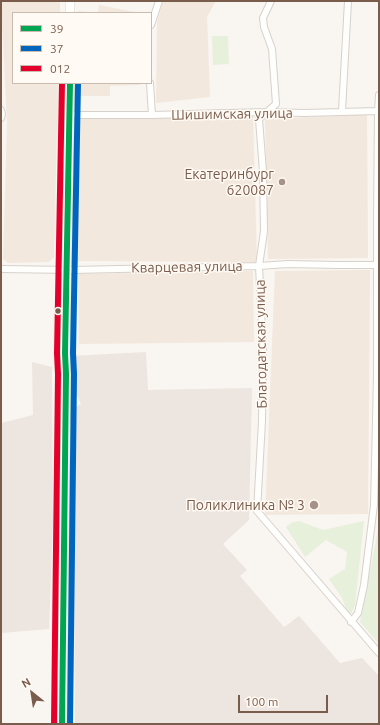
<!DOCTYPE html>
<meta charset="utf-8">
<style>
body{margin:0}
#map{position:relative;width:380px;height:725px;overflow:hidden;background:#f9f5f0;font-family:Ubuntu,sans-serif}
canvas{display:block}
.frame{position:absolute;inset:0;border:2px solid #7a5c4d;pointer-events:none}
.legend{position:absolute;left:12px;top:12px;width:140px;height:72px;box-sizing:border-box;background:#fffaf3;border:1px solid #cabbb1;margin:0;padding:5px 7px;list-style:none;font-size:12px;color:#7a5c4d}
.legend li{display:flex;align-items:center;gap:8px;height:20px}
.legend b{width:20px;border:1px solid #cabbb1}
.north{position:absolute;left:12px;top:673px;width:40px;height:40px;-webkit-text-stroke:3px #fffaf3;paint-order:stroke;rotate:330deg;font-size:11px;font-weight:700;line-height:16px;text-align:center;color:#7a5c4d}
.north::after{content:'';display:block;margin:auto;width:14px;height:18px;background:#7a5c4d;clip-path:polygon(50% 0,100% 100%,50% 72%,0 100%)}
.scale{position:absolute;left:238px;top:695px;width:90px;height:18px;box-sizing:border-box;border:2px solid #7a5c4d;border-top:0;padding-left:5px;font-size:12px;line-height:14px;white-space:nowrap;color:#7a5c4d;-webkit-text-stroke:3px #fffaf3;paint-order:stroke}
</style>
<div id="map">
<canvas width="380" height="725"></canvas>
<div class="frame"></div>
<ul class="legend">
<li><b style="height:5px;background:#00a651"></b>39</li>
<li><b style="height:5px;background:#0065bd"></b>37</li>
<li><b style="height:5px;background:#e4002b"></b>012</li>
</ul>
<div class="north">N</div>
<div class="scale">100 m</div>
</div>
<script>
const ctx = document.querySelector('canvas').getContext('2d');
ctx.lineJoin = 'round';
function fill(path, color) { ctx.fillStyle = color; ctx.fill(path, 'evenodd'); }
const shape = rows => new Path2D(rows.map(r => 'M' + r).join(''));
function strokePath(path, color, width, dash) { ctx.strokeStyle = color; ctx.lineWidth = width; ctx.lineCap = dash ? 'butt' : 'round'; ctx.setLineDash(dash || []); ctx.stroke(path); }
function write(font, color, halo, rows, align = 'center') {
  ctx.font = font + ' Ubuntu,sans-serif'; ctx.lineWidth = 3; ctx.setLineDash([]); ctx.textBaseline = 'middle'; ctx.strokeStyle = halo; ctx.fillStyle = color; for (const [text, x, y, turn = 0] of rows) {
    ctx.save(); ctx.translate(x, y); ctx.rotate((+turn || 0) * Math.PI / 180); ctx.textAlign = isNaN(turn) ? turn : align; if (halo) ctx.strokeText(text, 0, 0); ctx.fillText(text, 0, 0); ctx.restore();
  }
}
fill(shape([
 [1,1,60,1,60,13,13,13,13,83,58,83,54,257,49,262,8,263,3,259,7,123],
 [163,1,216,1,207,17,210,97,156,103,157,22],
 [99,5,140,13,78,13,78,11,98,13],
 [78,83,140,83,140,85,110,86,110,96,78,96],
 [253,115,257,262,75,261,77,119],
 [355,115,367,115,368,258,268,259,265,119],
 [370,270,368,514,265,515,275,271],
 [253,271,254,342,79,344,78,274]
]), '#f2e8de');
fill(shape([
 [146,352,148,390,252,388,249,520,223,544,247,570,240,576,284,627,299,616,340,663,362,658,379,676,379,724,75,724,73,408,81,404,73,386,72,356],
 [32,362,52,367,53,524,49,629,1,633,1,423,33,415]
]), '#ede5e0');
fill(shape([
 [212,36,228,36,229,64,213,65],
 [299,521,323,530,364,521,355,605,351,614,347,611,342,598,329,579,345,569,347,552,326,540,305,557,286,527,291,523],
 [379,525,379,644,360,622]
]), '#e7f0db');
const street = shape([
 [271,1,263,18,264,27,272,49,276,104,259,119,263,172,264,231,259,266,263,350,262,421,257,511,379,653],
 [151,25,159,1],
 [150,83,152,115],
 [1,110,2,114,1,118],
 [342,111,348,1],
 [71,115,152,115,267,112,304,113,378,111],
 [1,269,72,270,259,266,288,264,337,265,377,265,379,264],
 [351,622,358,613,364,585,374,505,377,376,377,218,378,111,379,95]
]);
const secondary = shape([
 [70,1,70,13],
 [62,724,66,374,65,353,70,83]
]);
strokePath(street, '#d7d1cb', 8);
strokePath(secondary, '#d9d2cb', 10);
strokePath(street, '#fefefd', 6);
strokePath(secondary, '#fefefd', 9);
strokePath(shape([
 [62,724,66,374,65,353,70,83]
]), '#00a651', 6);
strokePath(shape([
 [70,724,74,374,73,353,78,83]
]), '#0065bd', 6);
strokePath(shape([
 [54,724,58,374,57,353,62,83]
]), '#e4002b', 6);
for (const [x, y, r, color] of [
 [282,182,4,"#a69286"],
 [58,311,3.5,"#7a5c4d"],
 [314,505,5,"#a69286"]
]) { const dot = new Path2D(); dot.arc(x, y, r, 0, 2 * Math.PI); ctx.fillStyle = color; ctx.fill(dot); strokePath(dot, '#fffaf3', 1.5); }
write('14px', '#7a5c4d', '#fffaf3', [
 ["Шишимская улица",232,114,-1],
 ["Кварцевая улица",187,267,-1],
 ["Благодатская улица",261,344,-91]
]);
write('14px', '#7a5c4d', '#fffaf3', [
 ["Екатеринбург",274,174],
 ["620087",274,190],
 ["Поликлиника № 3",305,505]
], 'right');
</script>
